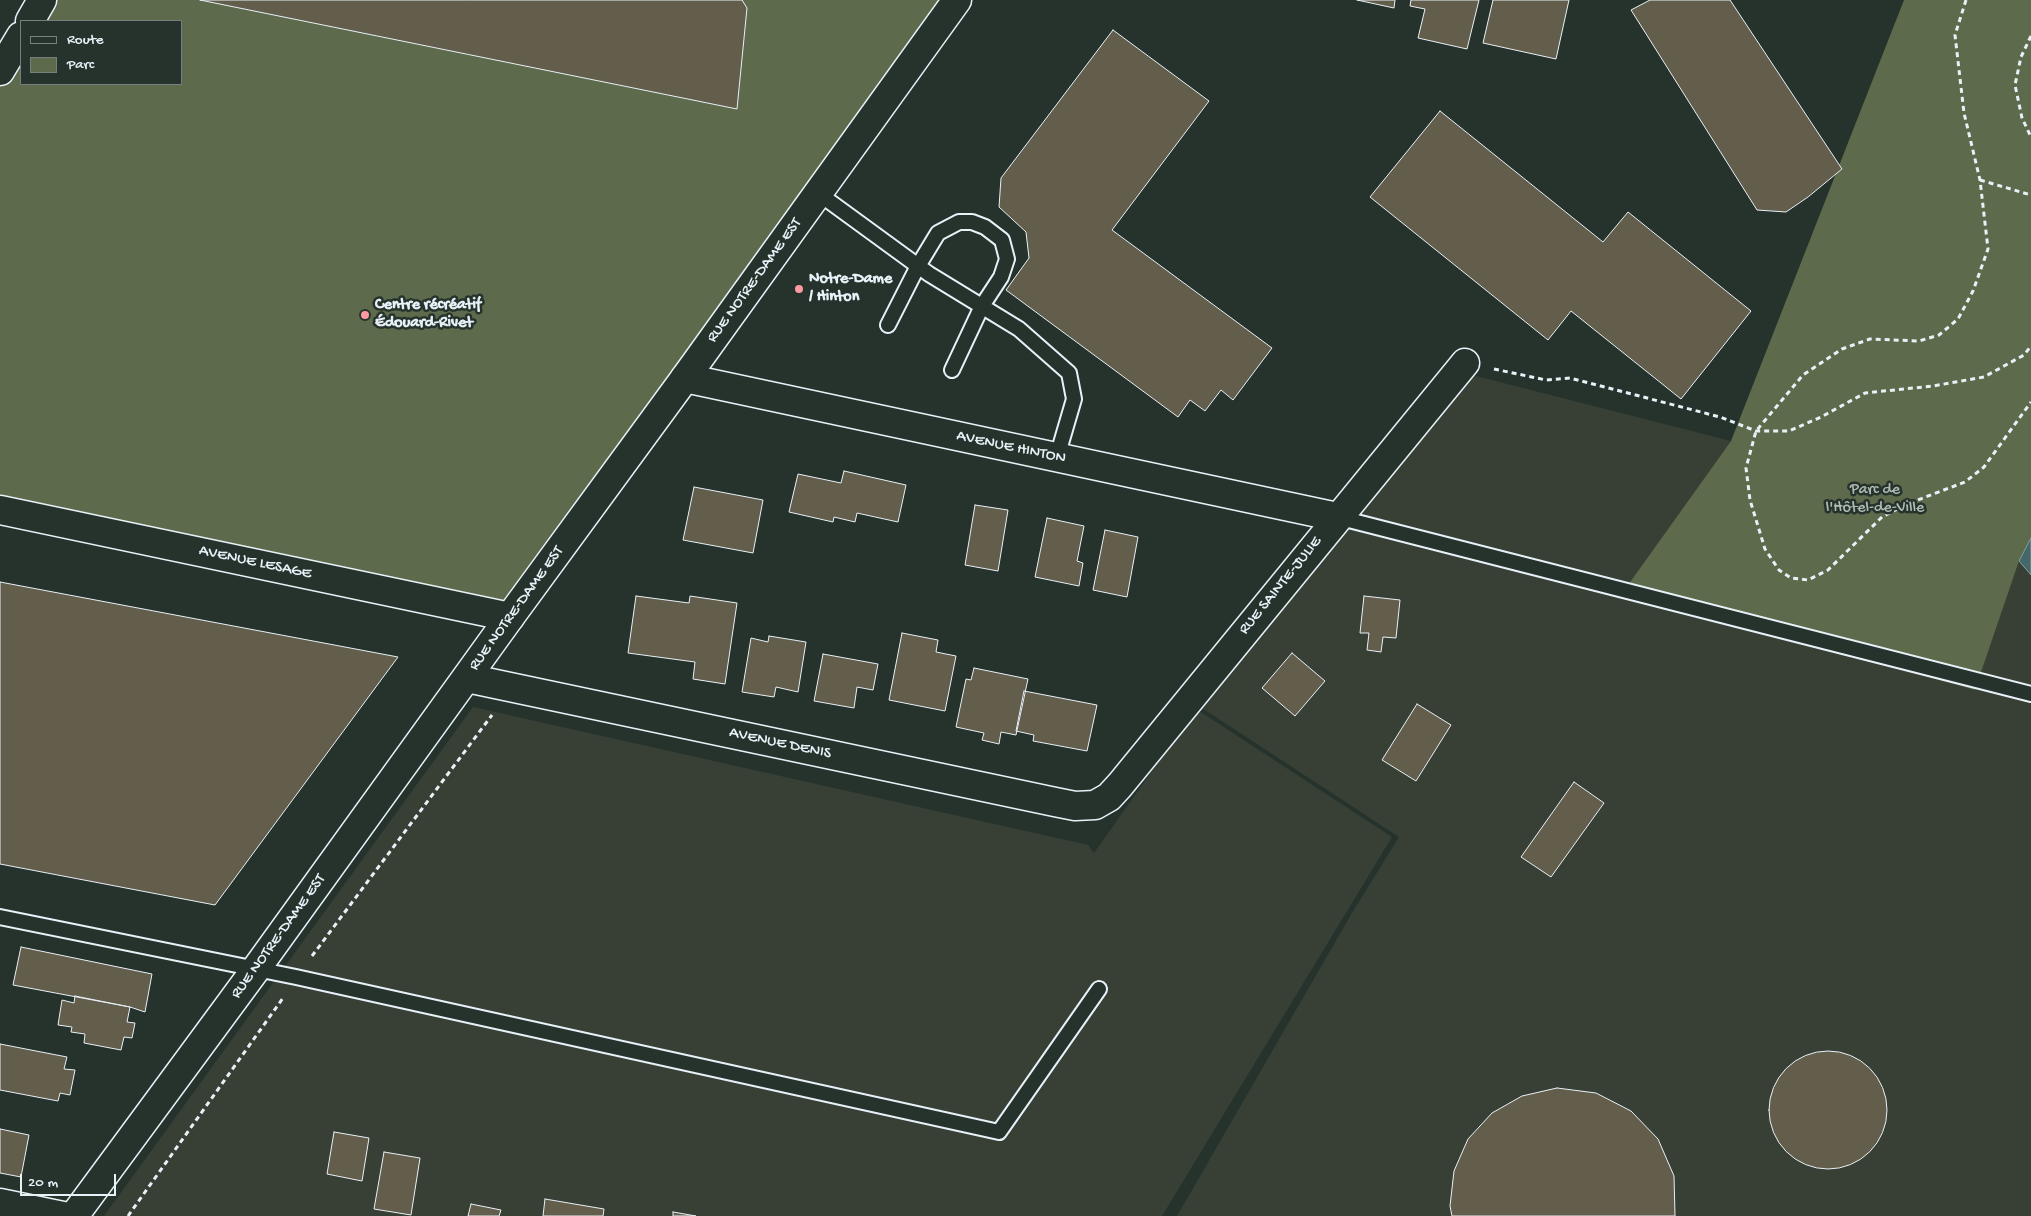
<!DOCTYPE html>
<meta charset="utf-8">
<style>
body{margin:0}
#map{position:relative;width:2031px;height:1216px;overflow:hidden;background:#26332d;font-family:"Gochi Hand",sans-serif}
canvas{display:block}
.legend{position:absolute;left:20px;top:20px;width:162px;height:65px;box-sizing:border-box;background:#26332d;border:1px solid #747f7e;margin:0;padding:6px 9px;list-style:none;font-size:15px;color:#e8f1f8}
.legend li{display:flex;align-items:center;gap:10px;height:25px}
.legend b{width:25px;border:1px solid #747f7e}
.scale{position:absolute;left:20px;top:1174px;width:96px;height:22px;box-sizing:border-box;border:2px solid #e8f1f8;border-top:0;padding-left:6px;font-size:15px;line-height:18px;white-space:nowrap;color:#e8f1f8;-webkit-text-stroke:4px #26332d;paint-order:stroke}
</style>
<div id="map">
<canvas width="2031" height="1216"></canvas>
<ul class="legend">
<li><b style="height:6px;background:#26332d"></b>Route</li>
<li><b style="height:14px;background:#5d6a4b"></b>Parc</li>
</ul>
<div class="scale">20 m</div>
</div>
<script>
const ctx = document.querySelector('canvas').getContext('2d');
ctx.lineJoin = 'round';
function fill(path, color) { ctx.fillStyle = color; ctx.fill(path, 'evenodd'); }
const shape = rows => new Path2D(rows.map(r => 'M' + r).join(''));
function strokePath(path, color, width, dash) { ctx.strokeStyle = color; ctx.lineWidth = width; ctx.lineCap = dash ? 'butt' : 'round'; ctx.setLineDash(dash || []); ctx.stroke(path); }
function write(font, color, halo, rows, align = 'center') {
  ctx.font = font + ' "Gochi Hand",sans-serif'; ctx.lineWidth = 5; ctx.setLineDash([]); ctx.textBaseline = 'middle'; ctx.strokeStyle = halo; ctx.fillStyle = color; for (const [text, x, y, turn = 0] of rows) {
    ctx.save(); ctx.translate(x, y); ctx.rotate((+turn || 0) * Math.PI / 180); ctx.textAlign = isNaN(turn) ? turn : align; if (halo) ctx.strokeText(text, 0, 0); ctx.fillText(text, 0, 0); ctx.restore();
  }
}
fill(shape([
 [1468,374,1731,441,1624,591,1975,690,2019,561,2031,575,2031,1216,1177,1216,1352,913,1399,837,1202,708],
 [473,707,1088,845,1094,853,1196,709,1392,837,1162,1216,104,1216]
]), '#384036');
fill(shape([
 [42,0,957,0,510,617,0,510,0,71,21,36,21,84,181,84,181,21,30,21],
 [1904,0,2031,0,2031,538,2019,561,1975,690,1623,592,1731,441]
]), '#5d6a4b');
const water = shape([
 [2031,538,2031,575,2019,561,2031,538]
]);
fill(water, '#446869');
strokePath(water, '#869fa2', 1);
const building = shape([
 [200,0,742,0,747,8,737,109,200,0],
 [1357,0,1395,0,1394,8,1357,0],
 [1411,0,1479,0,1467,49,1418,38,1425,9,1410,6,1411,0],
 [1493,0,1569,0,1556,59,1483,43,1493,0],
 [1650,0,1730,0,1842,169,1808,197,1786,212,1757,210,1631,10,1650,0],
 [1113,30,1209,101,1112,230,1272,348,1233,400,1221,390,1205,411,1190,400,1178,417,1006,290,1029,258,1026,232,999,207,1001,178,1113,30],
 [1440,111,1603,242,1628,212,1751,311,1681,399,1571,311,1548,340,1370,197,1440,111],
 [844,471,906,485,898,522,857,513,855,522,834,517,833,522,789,512,798,474,841,483,844,471],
 [694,487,763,500,753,553,683,540,694,487],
 [975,505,1008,510,998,571,965,565,975,505],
 [1047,518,1084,526,1077,561,1083,563,1079,586,1035,577,1047,518],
 [1105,530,1138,537,1127,597,1093,590,1105,530],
 [0,582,398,657,215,905,0,864,0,582],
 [636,596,689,603,690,596,737,603,725,684,693,679,695,662,628,653,636,596],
 [1364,596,1400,600,1396,638,1383,637,1381,652,1367,650,1369,633,1360,633,1364,596],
 [902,633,938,640,936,652,956,656,945,711,889,700,902,633],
 [769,636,806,642,798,692,776,687,774,697,742,692,751,638,768,642,769,636],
 [1292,653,1325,681,1295,716,1262,688,1292,653],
 [823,654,878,664,873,690,857,687,854,708,814,701,823,654],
 [974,668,1028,679,1016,735,1001,732,999,744,982,740,984,733,956,727,966,679,971,680,974,668],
 [1024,691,1097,705,1087,751,1033,741,1034,735,1016,731,1024,691],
 [1417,704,1451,725,1416,781,1382,760,1417,704],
 [1574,782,1604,803,1551,877,1521,857,1574,782],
 [21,947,152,974,145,1012,130,1007,13,985,21,947],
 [75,996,130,1007,127,1022,135,1023,132,1038,124,1037,121,1050,84,1043,85,1034,71,1032,72,1027,58,1025,62,1000,74,1003,75,996],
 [0,1044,67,1057,64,1069,75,1070,70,1095,60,1093,58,1101,0,1090,0,1044],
 '1769 1110a59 59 0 1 1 118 0a59 59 0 1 1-118 0Z',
 [1557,1088,1596,1093,1631,1111,1658,1139,1674,1176,1675,1216,1452,1216,1450,1206,1454,1171,1468,1139,1492,1113,1522,1096,1557,1088],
 [0,1129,29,1135,21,1177,0,1173,0,1129],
 [334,1132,369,1138,362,1181,327,1174,334,1132],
 [384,1152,420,1158,411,1215,374,1209,384,1152],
 [545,1199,604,1209,603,1216,543,1216,545,1199],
 [471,1204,501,1210,499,1216,468,1216,471,1204],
 [673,1212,696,1216,673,1216,673,1212]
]);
fill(building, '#635d4c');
strokePath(building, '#e8f1f8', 1);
const service = shape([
 [818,193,929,274,1019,329,1069,373,1074,399,1057,457],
 [888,325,918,266,938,233,959,222,972,222,985,227,1002,240,1007,259,1001,277,982,306,952,370],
 [1337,517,2031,694],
 [0,917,296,977,999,1132,1099,989]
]);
const minor = shape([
 [30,21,42,0],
 [0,71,21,36],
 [685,378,1337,517],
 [0,510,510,617],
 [467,678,1055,802,1075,806,1095,805,1109,797,1120,785,1465,363],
 [0,1203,63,1216]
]);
const secondary = shape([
 [74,1216,256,969,510,617,685,378,957,0]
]);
strokePath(service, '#e8f1f8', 18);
strokePath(minor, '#e8f1f8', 31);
strokePath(secondary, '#e8f1f8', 31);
strokePath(shape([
 [1966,0,1955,35,1964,113,1980,180,1988,249,1973,291,1958,319,1939,335,1919,341,1870,339,1842,349,1803,375,1756,431,1746,468,1750,500,1765,549,1779,570,1791,578,1808,580,1828,570,1882,517,1907,504,1965,482,1984,467,2031,402],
 [2031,36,2021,57,2015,85,2022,118,2031,137],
 [1980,180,2031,195],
 [1494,369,1546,380,1570,378,1720,417,1756,431,1789,431,1821,417,1865,393,1933,386,1984,377,2024,355,2031,346],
 [312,956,492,715],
 [128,1216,283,998]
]), '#e8f1f8', 3, [5, 4]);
strokePath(service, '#26332d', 14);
strokePath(minor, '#26332d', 28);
strokePath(secondary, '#26332d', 28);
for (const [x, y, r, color] of [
 [799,289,5,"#ff9aa2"],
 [365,315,5,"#ff9aa2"]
]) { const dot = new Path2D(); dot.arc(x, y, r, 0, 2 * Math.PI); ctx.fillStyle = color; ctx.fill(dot); strokePath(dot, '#26332d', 2); }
write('bold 16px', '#e8f1f8', '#26332d', [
 ["Notre-Dame",809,280],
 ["/ Hinton",809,298],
 ["Centre récréatif",375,306],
 ["Édouard-Rivet",375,324]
], 'left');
write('16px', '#e8f1f8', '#26332d', [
 ["RUE NOTRE-DAME EST",755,281,-54],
 ["AVENUE HINTON",1011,448,12],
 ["AVENUE LESAGE",255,563,12],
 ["RUE SAINTE-JULIE",1281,586,-51],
 ["RUE NOTRE-DAME EST",517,609,-54],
 ["AVENUE DENIS",780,744,12],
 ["RUE NOTRE-DAME EST",279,937,-54]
]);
write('16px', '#b0bbb3', '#26332d', [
 ["Parc de",1875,491],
 ["l'Hôtel-de-Ville",1875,509]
]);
</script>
